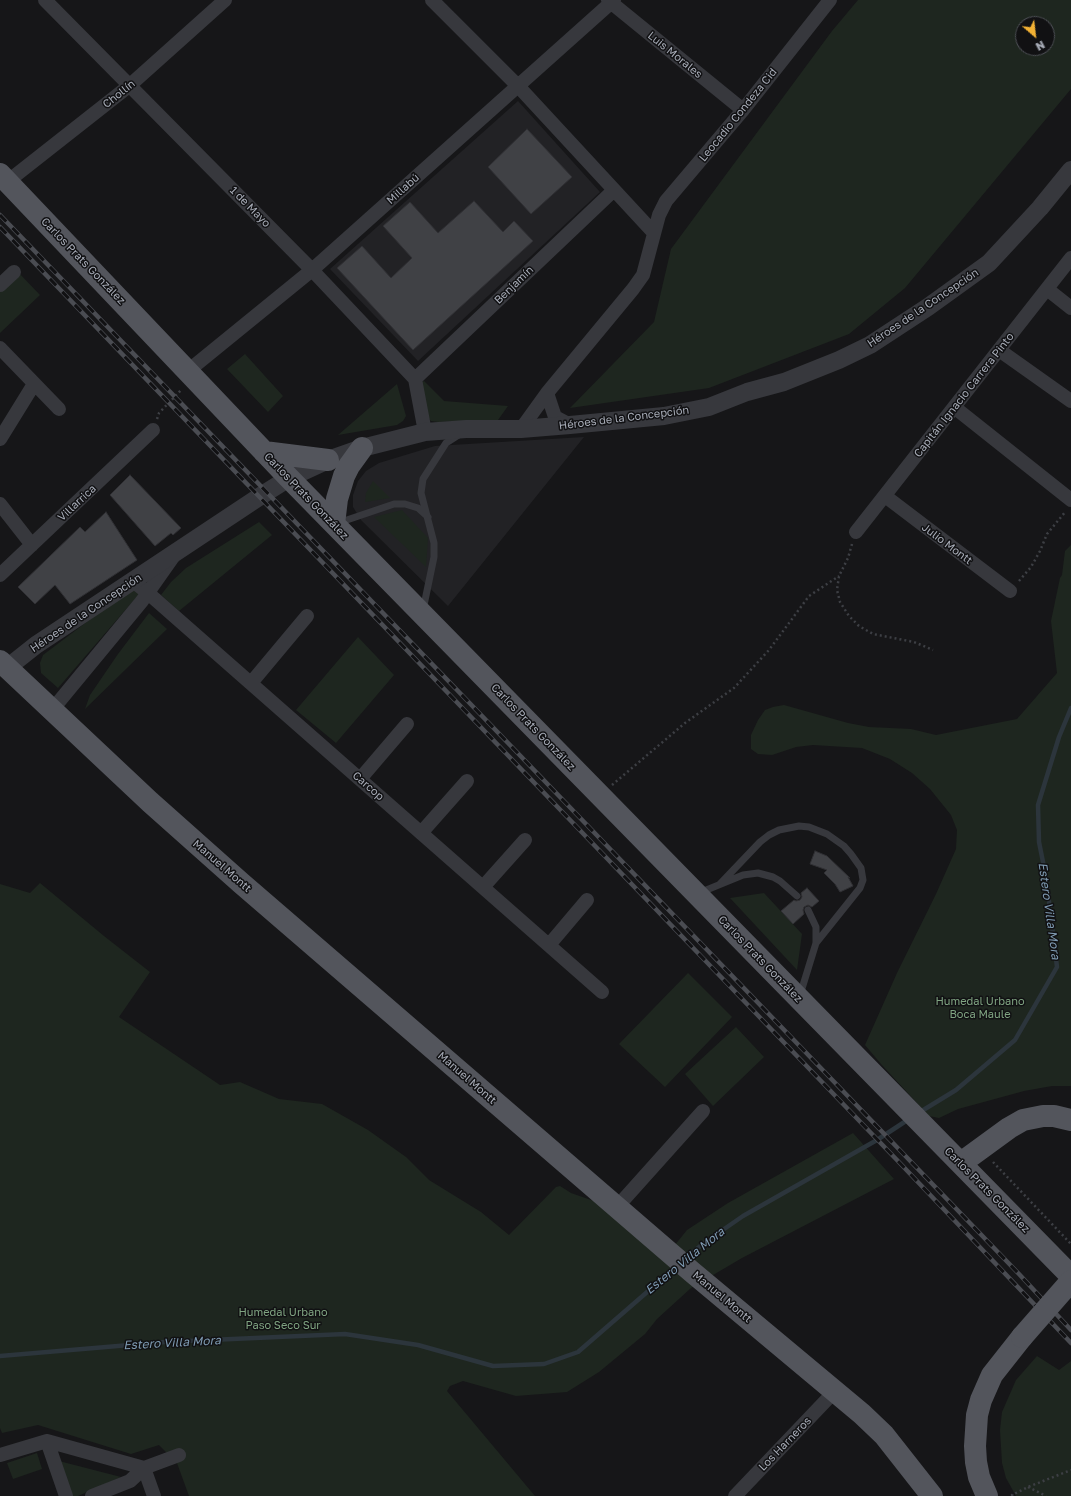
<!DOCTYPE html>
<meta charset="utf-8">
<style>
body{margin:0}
#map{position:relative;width:1071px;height:1496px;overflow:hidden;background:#161618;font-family:"Golos Text",sans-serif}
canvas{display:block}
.north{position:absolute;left:1015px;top:16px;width:40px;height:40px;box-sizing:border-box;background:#111113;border:1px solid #4d4f55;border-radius:50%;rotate:152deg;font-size:11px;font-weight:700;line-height:16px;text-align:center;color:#a8adb8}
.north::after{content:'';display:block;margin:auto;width:14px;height:18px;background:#f2b134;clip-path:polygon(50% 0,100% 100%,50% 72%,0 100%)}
</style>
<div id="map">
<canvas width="1071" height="1496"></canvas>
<div class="north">N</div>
</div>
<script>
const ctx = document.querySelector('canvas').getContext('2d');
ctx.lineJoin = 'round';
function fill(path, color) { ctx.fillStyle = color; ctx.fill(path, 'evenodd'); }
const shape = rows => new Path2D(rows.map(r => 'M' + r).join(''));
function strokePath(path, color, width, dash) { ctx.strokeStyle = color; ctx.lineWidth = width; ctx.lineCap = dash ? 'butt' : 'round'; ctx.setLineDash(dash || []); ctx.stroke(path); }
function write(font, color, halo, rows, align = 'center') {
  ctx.font = font + ' "Golos Text",sans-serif'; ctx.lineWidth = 3; ctx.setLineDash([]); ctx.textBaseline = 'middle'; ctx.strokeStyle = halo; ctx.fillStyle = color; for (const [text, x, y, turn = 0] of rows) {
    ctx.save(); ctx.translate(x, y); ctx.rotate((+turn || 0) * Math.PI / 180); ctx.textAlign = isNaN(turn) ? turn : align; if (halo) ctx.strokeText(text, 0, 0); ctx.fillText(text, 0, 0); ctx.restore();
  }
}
fill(shape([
 [518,101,600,192,418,361,330,269],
 [584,437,448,606,361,520,353,507,353,495,358,481,366,471,379,463,435,446]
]), '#222225');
fill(shape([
 [858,0,1071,0,1071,89,905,288,849,334,709,388,570,408,654,322,671,249,832,31],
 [1023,24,1047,24,1047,48,1023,48],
 [18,272,40,295,0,333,0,289],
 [245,354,283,396,268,412,227,369],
 [424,381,444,401,508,406,498,420,438,422,431,421,427,417,420,383],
 [397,384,406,416,403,421,397,425,338,435],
 [373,481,390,498,365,502,366,493],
 [402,510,428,538,426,567,374,517],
 [259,522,272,535,179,611,161,595,171,582,186,568],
 [1071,545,1071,1086,1052,1086,1024,1091,958,1109,939,1118,929,1116,881,1064,865,1045,897,973,936,894,956,849,957,830,951,815,930,789,912,773,890,759,862,748,813,745,796,747,772,755,758,754,751,749,751,735,758,720,765,710,773,707,784,705,848,723,869,727,911,729,936,735,1017,719,1057,673,1051,621,1060,578,1062,575,1065,551],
 [133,587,140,593,58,688,41,673,40,663,43,655],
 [149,613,167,629,85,709,90,695,118,654],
 [358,637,394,675,336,743,296,710],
 [40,883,104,936,150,972,119,1017,220,1085,240,1082,279,1099,322,1104,368,1130,406,1157,429,1180,481,1212,509,1235,556,1187,560,1186,571,1193,594,1201,666,1256,687,1230,728,1203,853,1133,894,1179,742,1258,691,1288,657,1319,645,1334,599,1372,567,1392,516,1396,463,1381,450,1386,447,1391,535,1496,189,1496,177,1463,159,1445,131,1454,38,1425,2,1433,0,1428,0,884,30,893],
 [764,893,802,934,797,970,730,898],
 [688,973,732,1017,665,1087,619,1044],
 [736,1027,764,1057,713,1106,685,1074],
 [1037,1356,1059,1370,1071,1361,1071,1496,1016,1496,1006,1478,1002,1463,1000,1430,1002,1412,1016,1380],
 [37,1453,42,1469,13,1479,7,1463],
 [59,1461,121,1477,78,1496,71,1496]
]), '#1e261f');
strokePath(shape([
 [920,1112,956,1090,1015,1040,1057,967,1046,877,1039,842,1038,805,1059,737,1071,708],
 [686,1258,704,1243,743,1216,877,1140,909,1119],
 [0,1356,165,1342,345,1334,418,1345,493,1366,544,1364,578,1352,676,1267]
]), '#2c353c', 4.5);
const building = shape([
 [527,129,572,177,531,214,488,167,527,129],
 [474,201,503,232,514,221,533,241,413,350,337,268,362,246,391,278,412,258,383,226,410,202,438,233,474,201],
 [130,475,181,528,173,535,171,533,155,546,110,495,130,475],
 [106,512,137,560,70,604,55,585,35,604,18,587,80,527,85,532,106,512],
 [815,851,827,856,850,878,848,877,853,886,840,892,835,884,824,873,827,870,810,864,815,851],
 [807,888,819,901,812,907,808,905,804,907,803,910,804,914,793,924,781,911,794,900,796,901,800,900,802,897,801,893,807,888]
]);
fill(building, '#404145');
strokePath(building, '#303034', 1);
strokePath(shape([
 [157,419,159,413,182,389],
 [852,544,848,558,839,576,837,590,840,602,849,616,859,626,873,634,914,642,933,650],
 [1019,581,1031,567,1040,551,1047,534,1066,511],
 [612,785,685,723,734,688,769,650,809,596,839,576],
 [993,1162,1071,1244],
 [1028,1487,1046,1496],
 [1013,1496,1012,1495,1028,1487,1071,1470]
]), '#3d3f44', 2.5, [2, 3]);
strokePath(shape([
 [338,523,394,504,405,504,418,508,428,517],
 [423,610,434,557,434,543,421,493,423,479,446,443,460,434],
 [720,884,760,842,769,835,779,830,799,826,809,827,827,834,844,846,851,854,861,868,863,880,860,888,816,943],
 [699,893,743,875,758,873,773,877,780,881,797,896],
 [800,995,816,943,816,927,808,910]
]), '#37383d', 7);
strokePath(shape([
 [45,0,312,270,415,379,425,432],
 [432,0,518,86,654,233],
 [608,0,743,110],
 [7,182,129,86,225,0],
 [0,285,14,272],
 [1047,289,1071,308],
 [0,348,59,409],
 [999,350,1071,401],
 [188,371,312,270,614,0],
 [415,379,614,190],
 [547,393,555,417,570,425],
 [954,407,1071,500],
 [521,429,547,393,633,289,643,275,659,215,666,201,743,110,830,0],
 [0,439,34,384],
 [885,496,1010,591],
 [0,504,32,545],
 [856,532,1071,258],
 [0,575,153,430],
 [133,581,148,593,602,992],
 [251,683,307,616],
 [52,710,142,601,173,557],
 [360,779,407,724],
 [421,833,467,781],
 [483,887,525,840],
 [549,945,587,900],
 [617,1207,703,1111],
 [47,1441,66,1496],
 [0,1455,47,1441,144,1468],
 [144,1468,154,1496],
 [92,1496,130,1481,144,1468,179,1455],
 [735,1496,835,1391]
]), '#37383d', 14);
strokePath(shape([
 [7,668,36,645,259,497,289,478,328,460,362,448,425,432,466,429,521,429,570,425,664,416,709,407,747,392,784,382,839,360,870,345,928,307,989,263,1040,208,1071,170]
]), '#37383d', 18);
strokePath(shape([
 [0,174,289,478,1071,1276],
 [264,452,328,460],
 [334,524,337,499,344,476,349,466,362,448],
 [0,661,150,802,241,883,692,1272,862,1414,884,1435,932,1496],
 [961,1163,1009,1128,1023,1120,1043,1116,1054,1116,1071,1120],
 [987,1496,979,1477,976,1462,975,1446,977,1415,981,1400,992,1375,1022,1337]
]), '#53555c', 22);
const rail = shape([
 [0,215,1019,1274,1071,1330],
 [0,227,896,1159,1071,1343]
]);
strokePath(rail, '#4a4c52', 4.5);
strokePath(rail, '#111113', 3, [9]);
strokePath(shape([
 [1022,1337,1071,1281]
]), '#53555c', 22);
write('11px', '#a8adb8', '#111113', [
 ["Luis Morales",675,55,39],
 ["Chollín",119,94,-39],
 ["Leocadio Condeza Cid",738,115,-51],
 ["Millabú",403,189,-42],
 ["1 de Mayo",250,207,45],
 ["Carlos Prats González",83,261,46],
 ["Benjamín",514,285,-44],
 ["Héroes de la Concepción",923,308,-34],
 ["Capitán Ignacio Carrera Pinto",964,395,-52],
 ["Héroes de la Concepción",624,418,-7],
 ["Carlos Prats González",306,496,46],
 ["Villarrica",77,503,-43],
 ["Julio Montt",947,544,37],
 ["Héroes de la Concepción",86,613,-34],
 ["Carlos Prats González",533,727,46],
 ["Carcop",368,786,41],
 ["Manuel Montt",222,866,41],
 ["Carlos Prats González",760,959,46],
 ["Manuel Montt",467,1078,41],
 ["Carlos Prats González",987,1190,45],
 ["Manuel Montt",722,1297,40],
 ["Los Harneros",785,1444,-46]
]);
write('11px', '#7fa381', '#111113', [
 ["Humedal Urbano",980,1002],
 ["Boca Maule",980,1015],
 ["Humedal Urbano",283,1313],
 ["Paso Seco Sur",283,1326]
]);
write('italic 12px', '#7f9bb3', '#111113', [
 ["Estero Villa Mora",1049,911,82],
 ["Estero Villa Mora",685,1261,-39],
 ["Estero Villa Mora",172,1343,-3]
]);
</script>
